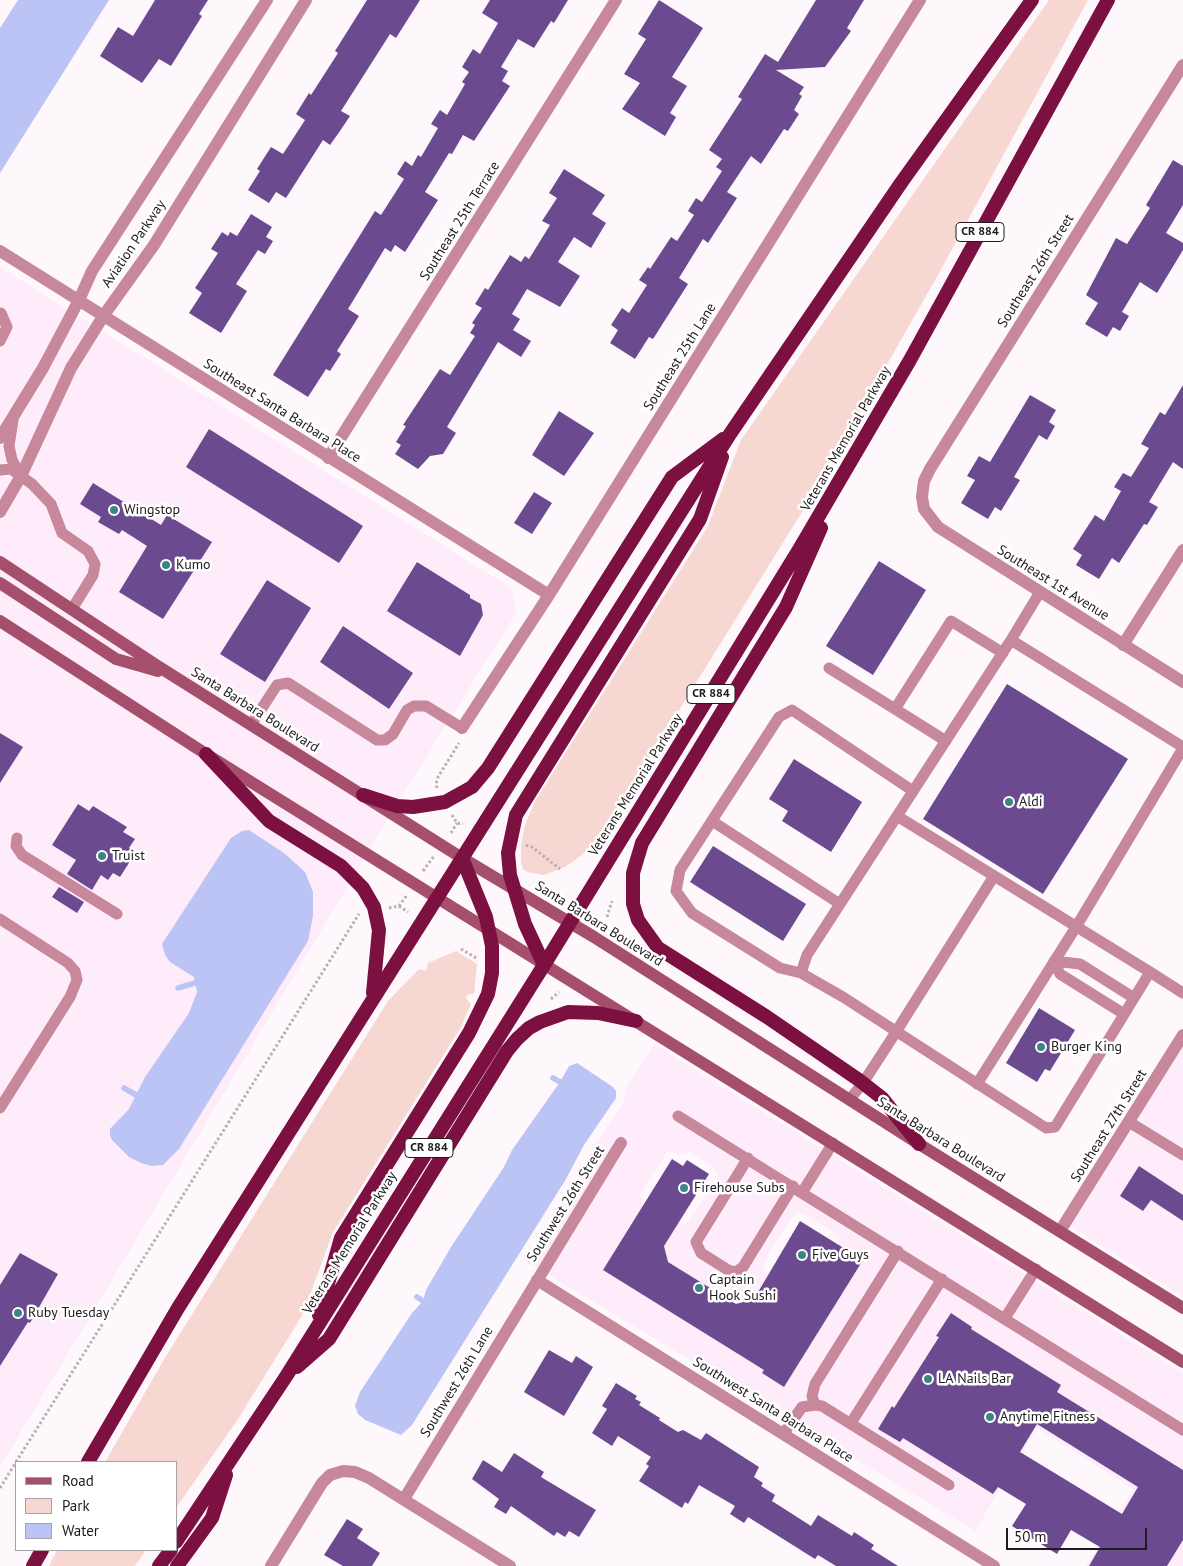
<!DOCTYPE html>
<style>
body{margin:0}
#map{position:relative;width:1183px;height:1566px;overflow:hidden;background:#fef8fd;font-family:"PT Sans",sans-serif}
canvas{display:block}
.legend{position:absolute;left:15px;top:1461px;width:162px;height:90px;box-sizing:border-box;background:#fff;border:1px solid #a5a3a5;margin:0;padding:6px 9px;list-style:none;font-size:15px;color:#1f1a1e}
.legend li{display:flex;align-items:center;gap:10px;height:25px}
.legend b{width:25px;border:1px solid #a5a3a5}
.scale{position:absolute;left:1006px;top:1528px;width:141px;height:22px;box-sizing:border-box;border:2px solid #1f1a1e;border-top:0;padding-left:6px;font-size:15px;line-height:18px;white-space:nowrap;color:#1f1a1e;-webkit-text-stroke:4px #fff;paint-order:stroke}
</style>
<div id="map">
<canvas width="1183" height="1566"></canvas>
<ul class="legend">
<li><b style="height:6px;background:#a64f6c"></b>Road</li>
<li><b style="height:14px;background:#f6d7d2"></b>Park</li>
<li><b style="height:14px;background:#bbc4f4"></b>Water</li>
</ul>
<div class="scale">50 m</div>
</div>
<script>
const ctx = document.querySelector('canvas').getContext('2d');
ctx.lineJoin = 'round';
function fill(path, color) { ctx.fillStyle = color; ctx.fill(path, 'evenodd'); }
const shape = rows => new Path2D(rows.map(r => 'M' + r).join(''));
function strokePath(path, color, width, dash) { ctx.strokeStyle = color; ctx.lineWidth = width; ctx.lineCap = dash ? 'butt' : 'round'; ctx.setLineDash(dash || []); ctx.stroke(path); }
function write(font, color, halo, rows, align = 'center') {
  ctx.font = font + ' "PT Sans",sans-serif'; ctx.lineWidth = 5; ctx.setLineDash([]); ctx.textBaseline = 'middle'; ctx.strokeStyle = halo; ctx.fillStyle = color; for (const [text, x, y, turn = 0] of rows) {
    ctx.save(); ctx.translate(x, y); ctx.rotate((+turn || 0) * Math.PI / 180); ctx.textAlign = isNaN(turn) ? turn : align; if (halo) ctx.strokeText(text, 0, 0); ctx.fillText(text, 0, 0); ctx.restore();
  }
}
fill(shape([
 [0,267,505,584,513,592,516,613,406,789,0,1467],
 [1183,1028,1183,1297,1060,1220],
 [654,1044,1183,1373,1183,1566,1086,1566,1133,1489,1037,1428,975,1531,525,1261,574,1184,592,1150,624,1103,625,1090],
 [668,1151,680,1154,689,1152,713,1166,718,1174,717,1179,686,1224,677,1223,645,1203,640,1196,641,1191],
 [796,1213,804,1214,835,1233,839,1238,839,1246,768,1276,763,1266,776,1241]
]), '#feecfa');
fill(shape([
 [1049,0,1088,0,939,273,815,491,603,833,582,855,565,867,544,875,527,872,523,869,521,861,521,847,524,828,535,801,707,528,741,440],
 [456,951,477,964,474,994,468,994,466,998,471,1004,461,1027,333,1232,303,1314,238,1419,176,1508,176,1462,105,1462,166,1356,388,1001,419,969,426,971,428,963],
 [57,1550,146,1550,135,1566,49,1566]
]), '#f6d7d2');
fill(shape([
 [18,0,109,0,0,173,0,28],
 [249,830,284,853,305,872,313,892,313,916,308,941,179,1149,163,1165,152,1166,141,1163,129,1157,112,1140,110,1135,110,1129,129,1109,145,1077,189,1013,197,992,194,977,170,962,165,955,162,944,231,838,242,831],
 [577,1063,613,1087,616,1091,616,1098,584,1145,566,1179,412,1425,401,1435,365,1420,358,1414,355,1406,360,1392,412,1313,423,1301,426,1290,451,1247,504,1167,512,1150,560,1082,569,1066]
]), '#bbc4f4');
strokePath(shape([
 [178,988,195,983],
 [553,1078,560,1082],
 [124,1088,136,1095],
 [417,1297,423,1301]
]), '#bbc4f4', 5.5);
fill(shape([
 [155,0,208,0,199,14,202,16,171,66,159,59,142,83,100,56,118,27,133,36],
 [367,0,420,0,396,38,390,34,341,111,350,116,340,131,330,145,323,140,286,198,276,192,269,203,248,190,260,171,257,169,271,147,283,154,305,120,296,114,309,93,311,95,338,53,335,51],
 [490,0,568,0,554,23,551,21,534,48,518,39,501,67,508,71,502,81,510,86,474,141,463,135,452,154,449,153,425,192,438,200,405,252,395,245,391,252,385,248,348,309,359,316,337,351,341,354,330,371,326,369,308,397,273,375,375,211,381,215,404,179,397,174,405,161,412,166,418,155,421,157,438,128,431,124,440,110,447,115,465,84,462,82,469,72,462,67,473,49,480,54,498,23,482,13],
 [659,0,703,28,672,77,687,86,670,113,676,117,665,136,622,109,640,83,624,74,646,39,638,34],
 [816,0,864,0,847,28,851,31,825,67,776,70,804,87,799,94,802,96,794,110,799,114,788,131,784,129,761,164,751,156,727,192,737,198,708,243,703,239,679,278,688,284,653,339,649,337,635,359,610,343,618,330,611,325,622,308,629,313,647,285,639,280,648,267,650,269,671,237,677,241,694,215,688,211,696,198,702,202,722,171,716,167,722,159,709,150,742,99,738,97,765,54,778,62],
 [1173,160,1183,166,1183,205,1166,233,1183,243,1183,250,1157,293,1140,282,1122,312,1129,316,1120,331,1113,327,1107,337,1085,324,1098,303,1086,295,1116,238,1127,244,1150,208,1146,205],
 [564,169,605,195,592,214,606,223,591,248,574,237,558,262,580,276,560,307,527,289,512,314,520,319,513,330,531,341,521,357,498,342,447,427,456,433,443,454,430,456,418,469,395,454,401,445,396,442,406,426,403,425,440,369,450,375,475,336,470,333,475,325,472,323,482,308,475,304,485,288,488,290,510,255,521,262,525,256,529,259,550,225,542,221,557,198,549,193],
 [251,214,272,227,266,237,273,241,265,254,258,250,236,284,247,291,221,333,189,313,202,293,195,288,218,253,211,249,222,232,228,236,230,232,237,236],
 [1183,385,1183,469,1173,462,1149,502,1158,507,1147,525,1144,524,1119,563,1112,558,1099,579,1076,565,1082,555,1073,549,1095,515,1104,521,1121,491,1114,487,1123,473,1131,477,1149,448,1141,444,1160,412,1165,415],
 [1030,395,1056,410,1049,422,1055,426,1047,440,1039,435,1014,477,1020,480,1001,511,995,507,988,519,961,503,975,480,967,476,979,456,990,462],
 [559,411,594,433,564,476,532,455],
 [209,429,363,526,339,563,186,467],
 [93,483,161,525,167,515,212,542,163,619,119,592,147,546,122,530,119,534,98,522,101,517,80,504],
 [534,492,552,503,532,534,514,523],
 [879,561,926,590,873,675,826,646],
 [417,562,470,595,470,598,481,604,483,615,460,656,387,611],
 [267,580,311,608,265,682,220,654],
 [343,626,413,673,389,709,320,662],
 [1007,684,1128,759,1043,894,923,819],
 [0,733,23,747,0,783],
 [794,759,862,802,831,852,782,821,788,811,769,799],
 [78,804,89,811,93,806,127,827,123,832,135,839,129,848,136,852,120,877,113,873,108,880,101,875,92,890,67,874,76,860,52,845],
 [713,846,806,904,783,941,690,882],
 [59,887,84,902,77,913,52,897],
 [1039,1008,1075,1030,1050,1071,1045,1069,1037,1082,1006,1063],
 [672,1159,683,1166,687,1160,709,1174,664,1246,668,1262,736,1304,754,1299,800,1221,863,1260,784,1387,762,1373,764,1370,603,1270],
 [1139,1166,1183,1195,1183,1221,1151,1200,1143,1211,1120,1196],
 [20,1253,58,1274,30,1323,28,1322,0,1366,0,1285],
 [951,1313,972,1327,971,1329,1061,1385,1057,1392,1183,1470,1183,1540,1167,1566,1089,1566,1100,1547,1071,1530,1057,1554,1012,1526,1026,1504,998,1487,993,1494,903,1438,900,1442,878,1429,892,1406,894,1408,939,1337,936,1336],
 [1037,1424,1138,1487,1122,1514,1020,1452],
 [549,1350,572,1363,576,1356,593,1367,564,1416,524,1392],
 [616,1383,637,1396,635,1399,641,1402,639,1405,660,1418,659,1420,678,1432,683,1430,701,1440,706,1433,759,1467,754,1477,763,1483,761,1486,775,1495,772,1501,811,1526,818,1515,852,1536,854,1532,874,1545,871,1549,898,1566,836,1566,818,1555,815,1559,748,1517,744,1523,730,1514,735,1506,699,1485,688,1504,685,1502,682,1508,639,1481,649,1466,646,1464,651,1457,618,1436,612,1446,592,1433,607,1409,602,1406],
 [514,1453,544,1472,541,1477,596,1510,579,1537,569,1531,565,1537,557,1532,554,1536,511,1506,506,1514,494,1507,499,1499,472,1479,483,1460,502,1472],
 [347,1519,363,1529,357,1538,380,1553,372,1566,343,1566,324,1555]
]), '#6c4a90');
strokePath(shape([
 [437,788,436,784,438,777,459,743],
 [452,815,457,823,463,824],
 [451,833,457,823],
 [526,845,532,847,560,869],
 [423,871,434,856],
 [399,906,408,912],
 [389,908,399,906,407,895],
 [607,917,612,901],
 [461,949,478,959],
 [551,999,559,992],
 [16,1462,359,914],
 [0,1488,16,1462]
]), '#b6b1b5', 3, [2.5, 2.5]);
strokePath(shape([
 [0,341,7,327,1,313],
 [13,420,9,446,12,460,20,474],
 [0,470,11,469,32,484,51,504,62,533,88,551,95,564,93,575,72,609],
 [1011,640,1040,592],
 [829,668,895,709],
 [251,725,277,685,288,683,377,740,385,740,393,734,407,710,414,706,426,706,462,728],
 [946,741,895,709,951,621,1003,653],
 [897,816,1150,972,1055,1127,1046,1128,843,997,801,973,807,955,1011,640,1183,747],
 [712,821,840,904],
 [17,838,16,846,22,855,117,914],
 [0,919,68,963,75,971,77,980,70,997,0,1108],
 [1054,961,1060,974,1124,1014],
 [1054,961,1080,964,1134,998],
 [1150,972,1183,993],
 [801,973,780,968,692,913,676,891,680,870,779,717,792,710,913,791],
 [977,1084,1076,927,1183,748],
 [850,1099,863,1083,896,1032,994,876],
 [678,1116,1183,1430],
 [1129,1122,1183,1155],
 [748,1158,696,1242,701,1253,728,1270,736,1272,743,1267,793,1186],
 [803,1191,833,1143],
 [1005,1318,1036,1269],
 [815,1405,812,1396,815,1384,898,1251],
 [851,1423,942,1279],
 [784,1433,802,1407,815,1405,822,1406,949,1485]
]), '#c6889a', 11);
strokePath(shape([
 [1183,65,930,469,924,481,922,497,924,509,938,527,1183,682],
 [0,251,549,595],
 [79,300,92,271,267,0],
 [104,315,154,245,306,0],
 [328,458,616,0],
 [1123,645,1183,550],
 [462,728,549,595,920,0],
 [1060,1231,1183,1035],
 [537,1280,994,1566],
 [404,1499,621,1143],
 [271,1566,322,1483,330,1475,343,1471,355,1472,369,1478,510,1566]
]), '#c6889a', 12);
strokePath(shape([
 [0,438,43,368,79,300],
 [0,512,21,476,71,368,104,315]
]), '#c6889a', 12);
strokePath(shape([
 [0,562,156,665,462,858,594,937,919,1144,1183,1308],
 [0,583,116,659,158,671],
 [0,621,206,754,1183,1362]
]), '#a64f6c', 12);
strokePath(shape([
 [821,528,786,607,642,843,633,873,633,904,638,920,658,948,767,1017,859,1080,882,1098,919,1144],
 [206,754,269,821,341,866,363,888,374,907,379,930,373,993],
 [363,795,397,806,413,807,445,802,472,787,488,768,672,477,723,439],
 [544,965,525,924,510,875,508,853,516,815,700,519,722,457],
 [319,1315,341,1238,469,1033,488,994,492,973,492,946,486,917,462,858],
 [297,1367,329,1339,507,1051,517,1039,529,1028,540,1022,568,1012,598,1013,636,1021],
 [88,1462,178,1308,730,434,901,183,1032,0],
 [176,1542,287,1375,544,965,800,548,910,360,1108,0],
 [33,1566,42,1550],
 [159,1566,171,1550],
 [177,1566,212,1518,226,1475]
]), '#7c1040', 14);
for (const [x, y, r, color] of [
 [114,510,5,"#3d8583"],
 [166,565,5,"#3d8583"],
 [1009,802,5,"#3d8583"],
 [102,856,5,"#3d8583"],
 [1041,1047,5,"#3d8583"],
 [684,1188,5,"#3d8583"],
 [802,1255,5,"#3d8583"],
 [699,1288,5,"#3d8583"],
 [18,1313,5,"#3d8583"],
 [928,1379,5,"#3d8583"],
 [990,1417,5,"#3d8583"]
]) { const dot = new Path2D(); dot.arc(x, y, r, 0, 2 * Math.PI); ctx.fillStyle = color; ctx.fill(dot); strokePath(dot, '#fff', 2); }
for (const [x, y, w] of [
 [980,232,48],
 [711,694,48],
 [429,1148,48]
]) { const box = new Path2D(); box.roundRect(x - w / 2, y - 9.5, w, 19, 4); ctx.fillStyle = '#fff'; ctx.fill(box); strokePath(box, '#1f1a1e', 1); }
write('bold 12px', '#1f1a1e', null, [
 ["CR 884",980,232],
 ["CR 884",711,694],
 ["CR 884",429,1148]
]);
write('14px', '#1f1a1e', '#fff', [
 ["Southeast 25th Terrace",460,221,-58],
 ["Aviation Parkway",134,244,-56],
 ["Southeast 26th Street",1036,271,-58],
 ["Southeast 25th Lane",680,357,-58],
 ["Southeast Santa Barbara Place",282,411,32],
 ["Veterans Memorial Parkway",846,439,-60],
 ["Southeast 1st Avenue",1053,583,32],
 ["Santa Barbara Boulevard",255,710,32],
 ["Veterans Memorial Parkway",636,785,-58],
 ["Santa Barbara Boulevard",599,924,32],
 ["Southeast 27th Street",1109,1126,-58],
 ["Santa Barbara Boulevard",941,1140,32],
 ["Southwest 26th Street",566,1204,-58],
 ["Veterans Memorial Parkway",350,1243,-58],
 ["Southwest 26th Lane",457,1382,-59],
 ["Southwest Santa Barbara Place",773,1410,32]
]);
write('14px', '#1f1a1e', '#fff', [
 ["Wingstop",124,510],
 ["Kumo",176,565],
 ["Aldi",1019,802],
 ["Truist",112,856],
 ["Burger King",1051,1047],
 ["Firehouse Subs",694,1188],
 ["Five Guys",812,1255],
 ["Captain",709,1280],
 ["Hook Sushi",709,1296],
 ["Ruby Tuesday",28,1313],
 ["LA Nails Bar",938,1379],
 ["Anytime Fitness",1000,1417]
], 'left');
</script>
